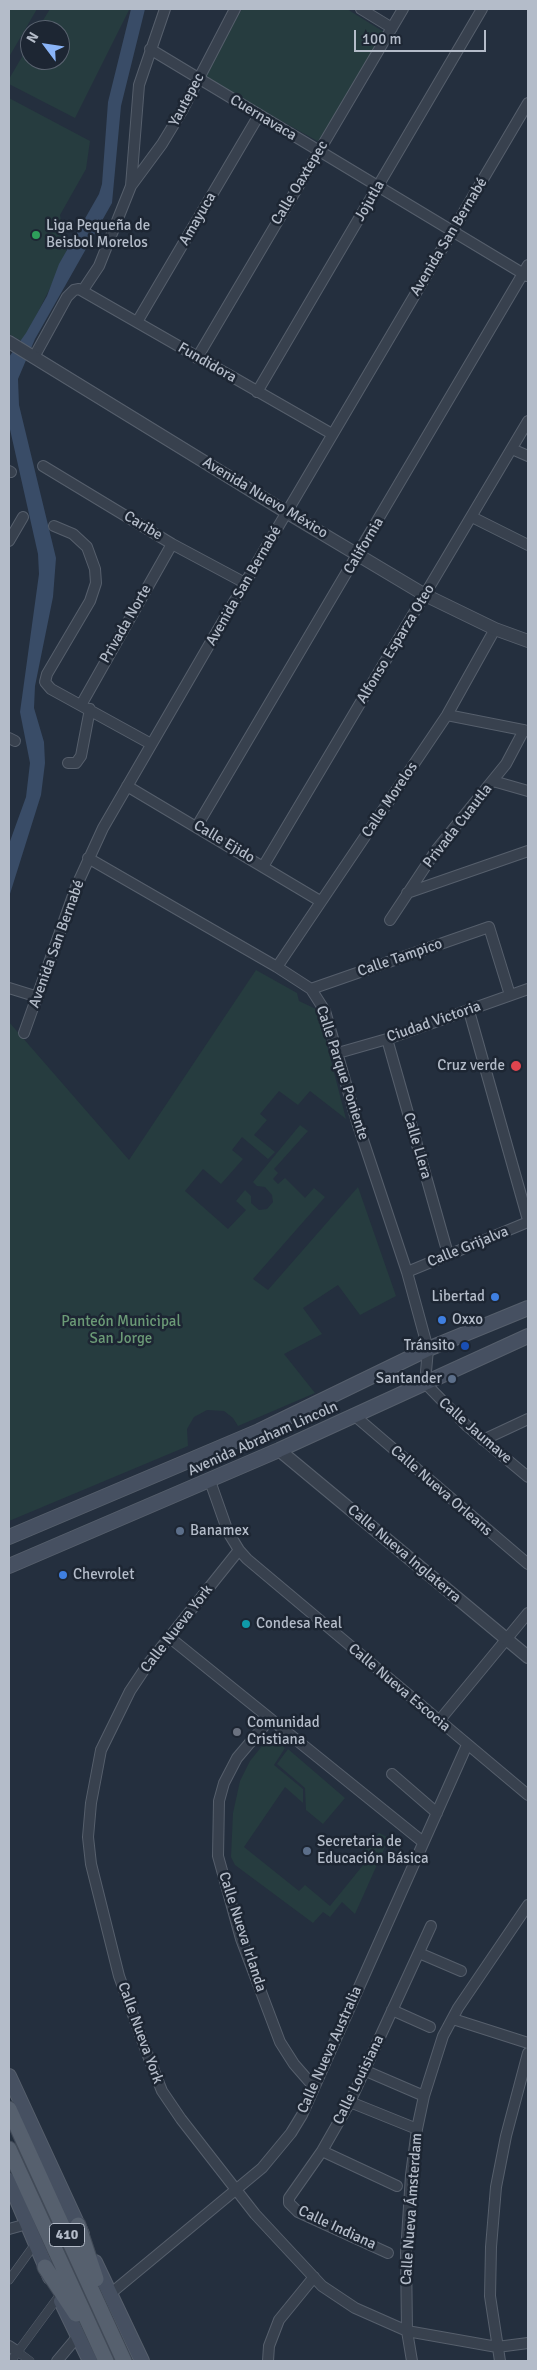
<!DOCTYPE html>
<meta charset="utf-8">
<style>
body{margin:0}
#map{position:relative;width:537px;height:2370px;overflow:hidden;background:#242f3e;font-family:Signika,sans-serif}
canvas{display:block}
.frame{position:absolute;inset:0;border:10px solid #b4bcc9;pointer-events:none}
.north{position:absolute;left:20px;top:20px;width:50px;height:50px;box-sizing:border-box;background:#1d2633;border:1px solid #59626f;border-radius:50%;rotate:301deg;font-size:14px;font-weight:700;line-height:20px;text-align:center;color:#b4bcc9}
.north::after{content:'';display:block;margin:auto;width:18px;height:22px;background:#8ab4f8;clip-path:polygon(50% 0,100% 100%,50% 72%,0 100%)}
.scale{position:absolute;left:354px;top:30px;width:132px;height:22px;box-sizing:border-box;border:2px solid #b4bcc9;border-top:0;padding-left:6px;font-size:15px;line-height:18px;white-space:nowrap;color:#b4bcc9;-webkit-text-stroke:4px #1d2633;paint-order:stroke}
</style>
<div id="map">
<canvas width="537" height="2370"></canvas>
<div class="frame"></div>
<div class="north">N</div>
<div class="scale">100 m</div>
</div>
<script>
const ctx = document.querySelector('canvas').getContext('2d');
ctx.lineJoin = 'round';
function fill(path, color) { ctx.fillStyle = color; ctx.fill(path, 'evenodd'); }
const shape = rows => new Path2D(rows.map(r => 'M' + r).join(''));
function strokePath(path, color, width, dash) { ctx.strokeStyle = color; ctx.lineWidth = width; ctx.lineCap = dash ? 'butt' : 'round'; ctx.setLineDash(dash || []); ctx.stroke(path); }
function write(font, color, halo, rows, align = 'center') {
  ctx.font = font + ' Signika,sans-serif'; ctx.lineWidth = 5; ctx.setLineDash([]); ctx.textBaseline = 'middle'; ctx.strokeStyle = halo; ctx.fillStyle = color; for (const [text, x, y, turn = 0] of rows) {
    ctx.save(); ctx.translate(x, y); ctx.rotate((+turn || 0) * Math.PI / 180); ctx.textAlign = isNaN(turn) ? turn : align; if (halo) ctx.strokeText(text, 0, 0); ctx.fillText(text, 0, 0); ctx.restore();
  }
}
fill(shape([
 [9,9,37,9,9,57],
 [50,9,129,10,75,118,9,84,9,79,30,43,30,60,60,60,60,30,37,30],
 [242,9,347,9,384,32,319,142,203,77],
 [9,98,90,141,86,169,60,215,67,254,23,342,9,334],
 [256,970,297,993,299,1001,318,1010,346,1119,310,1091,298,1105,279,1091,260,1114,267,1120,254,1135,275,1152,268,1159,242,1137,232,1150,243,1159,221,1184,203,1169,185,1191,228,1229,246,1210,236,1201,245,1190,251,1196,251,1203,259,1210,267,1209,273,1202,272,1195,265,1187,257,1186,253,1182,300,1125,308,1131,274,1169,278,1173,273,1179,278,1184,285,1178,305,1198,314,1188,325,1197,253,1279,268,1290,358,1187,396,1296,360,1315,338,1285,303,1308,322,1334,284,1354,315,1393,238,1426,233,1418,224,1411,207,1410,194,1417,187,1429,188,1446,9,1521,9,1022,129,1160],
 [270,1736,285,1748,274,1765,303,1789,303,1803,285,1787,244,1847,299,1891,305,1885,330,1906,368,1859,362,1853,379,1833,389,1838,355,1914,342,1902,330,1917,323,1912,313,1923,235,1865,231,1857,233,1813,240,1781,250,1761],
 [288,1749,345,1798,323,1824,306,1810,305,1788,277,1764]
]), '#263c3f');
fill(shape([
 [131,9,145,9,121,106,112,203,35,339,18,379,19,405,56,558,53,597,35,686,34,708,44,742,45,763,41,795,9,897,9,844,26,797,30,763,20,712,39,574,38,554,9,425,9,357,26,333,47,296,59,264,99,194,102,184,108,102]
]), '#394c67');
const pedestrian = shape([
 [9,2280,35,2244],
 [18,2352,30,2361],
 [11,2361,59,2296]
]);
const minor = shape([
 [361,9,392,28],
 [150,49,527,276],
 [131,186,162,144,182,111,235,9],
 [83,290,99,266,131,186,139,85,165,9],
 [137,322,259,115],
 [34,357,67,297,74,290,79,289,332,434],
 [197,358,403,9],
 [257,392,482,9],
 [512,449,528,456],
 [43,466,172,544,245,583],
 [9,471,11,472],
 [472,517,528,545],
 [54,526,73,534,87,547,95,569,96,583,90,601,47,674,45,682,51,689,151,744],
 [9,541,23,517],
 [81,705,172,544],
 [447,715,528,731],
 [9,738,15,741],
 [68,763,76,763,81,756,90,709],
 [493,781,528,791],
 [127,786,320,901],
 [197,826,528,265],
 [88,858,277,967,311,989,325,1011,357,1122,407,1272,428,1349,425,1383,467,1426,528,1477],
 [264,865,528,421],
 [407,893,528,851],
 [390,920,437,849,506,764,524,730],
 [277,967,447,715,495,629],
 [9,988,38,997],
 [311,989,489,927,510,995],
 [469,1011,528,1220],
 [24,1033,76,887,103,828,245,583,528,103],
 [387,1039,448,1254],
 [338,1053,387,1039,528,989],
 [407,1272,528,1222],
 [355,1416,528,1564],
 [483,1440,528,1419],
 [210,1481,228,1532,239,1550,247,1559,528,1795],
 [239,1550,148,1664,130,1691,101,1750,91,1803,88,1837,91,1864,119,1976,145,2048,162,2091,181,2119,255,2214,322,2286,355,2308,407,2331,497,2347,528,2343],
 [169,1637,423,1842],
 [270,1719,237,1758,224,1783,219,1801,218,1856,241,1939,280,2042,294,2064,314,2087],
 [439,1721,528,1613],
 [392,1774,437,1813],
 [419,1953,461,1971],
 [392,2010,430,2027],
 [453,2019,528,2043],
 [366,2071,424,2096],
 [350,2102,417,2129],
 [322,2151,397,2186],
 [9,2229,27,2224],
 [388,2253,298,2212,289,2203,289,2198,322,2151,350,2102,431,1926],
 [110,2294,262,2168,291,2133,302,2115,467,1745],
 [9,2346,18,2352],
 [57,2361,78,2336],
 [268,2361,269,2346,279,2320,314,2277],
 [412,2361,407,2331,406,2253,411,2175,417,2129,424,2096,443,2036,458,2008,528,1905],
 [500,2361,490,2296,491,2247,496,2187,506,2136,528,2053]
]);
const tertiary = shape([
 [9,342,286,512,425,595,495,629,528,641],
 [279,1450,528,1657]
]);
const secondary = shape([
 [9,1537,259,1431,428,1349,528,1308],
 [9,1566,279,1450,528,1336],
 [9,2076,82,2234],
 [9,2181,50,2277],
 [95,2262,142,2361],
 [61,2301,90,2361]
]);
const primary = shape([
 [9,2109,124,2361],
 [9,2149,106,2361],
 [78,2225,96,2279],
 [45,2267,76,2314]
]);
strokePath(pedestrian, '#565f6c', 9);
strokePath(minor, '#565f6c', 12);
strokePath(tertiary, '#565f6c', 14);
strokePath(secondary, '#565f6c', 16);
strokePath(primary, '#414a57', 17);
strokePath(pedestrian, '#38414e', 8);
strokePath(minor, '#38414e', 10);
strokePath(tertiary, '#38414e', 12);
strokePath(secondary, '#465061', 14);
strokePath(primary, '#56606e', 15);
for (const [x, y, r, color] of [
 [36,235,5,"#2e9e5b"],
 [516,1066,6,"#e0444e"],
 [495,1297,5,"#3f7fe0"],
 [442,1320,5,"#3f7fe0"],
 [465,1346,5,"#1a4fb4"],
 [452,1379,5,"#5c6f8a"],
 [180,1531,5,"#5c6f8a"],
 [63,1575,5,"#3f7fe0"],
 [246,1624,5,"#0f9aa8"],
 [237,1732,5,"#6b7280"],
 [307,1851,5,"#5c6f8a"]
]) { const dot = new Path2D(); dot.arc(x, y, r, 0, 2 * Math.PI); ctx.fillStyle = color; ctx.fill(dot); strokePath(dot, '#1d2633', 2); }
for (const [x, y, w] of [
 [67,2235,35]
]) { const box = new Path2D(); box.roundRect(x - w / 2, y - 11.5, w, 23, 4); ctx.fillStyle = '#1d2633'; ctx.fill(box); strokePath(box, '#b4bcc9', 1); }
write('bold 14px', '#b4bcc9', null, [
 ["410",67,2235]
]);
write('15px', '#b4bcc9', '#1d2633', [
 ["Yautepec",187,100,-62],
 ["Cuernavaca",263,118,31],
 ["Calle Oaxtepec",300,183,-59],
 ["Jojutla",370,201,-60],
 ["Amayuca",198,219,-60],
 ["Avenida San Bernabé",449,237,-59],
 ["Fundidora",207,363,30],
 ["Avenida Nuevo México",265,498,31],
 ["Caribe",143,526,31],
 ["California",364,546,-59],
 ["Avenida San Bernabé",244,586,-60],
 ["Privada Norte",126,624,-60],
 ["Alfonso Esparza Oteo",396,644,-59],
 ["Calle Morelos",390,800,-56],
 ["Privada Cuautla",458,826,-52],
 ["Calle Ejido",224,842,31],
 ["Avenida San Bernabé",57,944,-70],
 ["Calle Tampico",400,958,-19],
 ["Ciudad Victoria",434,1022,-19],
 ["Calle Parque Poniente",342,1073,72],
 ["Calle Llera",417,1146,74],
 ["Calle Grijalva",468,1247,-22],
 ["Calle Jaumave",475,1431,41],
 ["Avenida Abraham Lincoln",263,1439,-24],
 ["Calle Nueva Orleans",441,1491,41],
 ["Calle Nueva Inglaterra",404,1554,40],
 ["Calle Nueva York",177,1629,-52],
 ["Calle Nueva Escocia",399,1688,40],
 ["Calle Nueva Irlanda",242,1932,72],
 ["Calle Nueva York",140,2033,70],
 ["Calle Nueva Australia",330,2050,-66],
 ["Calle Louisiana",359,2080,-64],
 ["Calle Nueva Ámsterdam",412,2209,-86],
 ["Calle Indiana",337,2228,25]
]);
write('15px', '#b4bcc9', '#1d2633', [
 ["Liga Pequeña de",46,226],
 ["Beisbol Morelos",46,243],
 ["Cruz verde",505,1066,"right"],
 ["Libertad",485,1297,"right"],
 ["Oxxo",452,1320],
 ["Tránsito",455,1346,"right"],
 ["Santander",442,1379,"right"],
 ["Banamex",190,1531],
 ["Chevrolet",73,1575],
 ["Condesa Real",256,1624],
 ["Comunidad",247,1723],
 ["Cristiana",247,1740],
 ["Secretaria de",317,1842],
 ["Educación Básica",317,1859]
], 'left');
write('15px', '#6b9a76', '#1d2633', [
 ["Panteón Municipal",121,1322],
 ["San Jorge",121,1339]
]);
</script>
